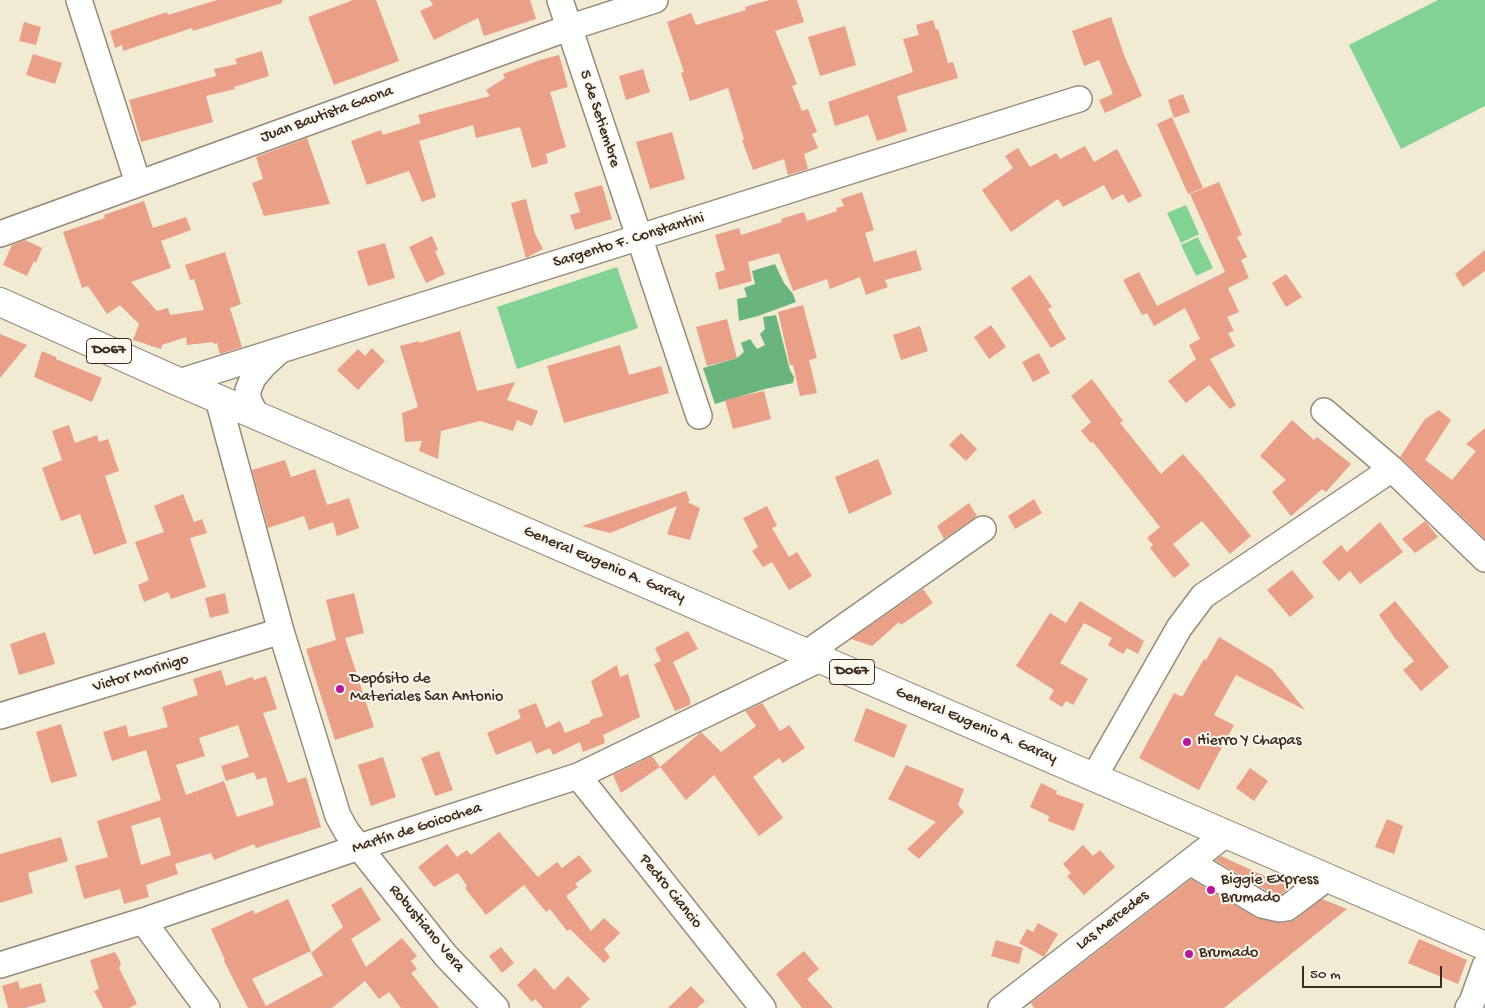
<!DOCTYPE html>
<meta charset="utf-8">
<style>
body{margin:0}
#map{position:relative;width:1485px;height:1008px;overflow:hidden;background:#f1ebd4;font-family:"Gochi Hand",sans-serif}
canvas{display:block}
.scale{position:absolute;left:1302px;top:966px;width:140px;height:22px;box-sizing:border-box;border:2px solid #3b2a1e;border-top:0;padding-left:6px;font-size:15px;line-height:18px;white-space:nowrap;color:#3b2a1e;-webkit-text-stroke:4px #fbf7ec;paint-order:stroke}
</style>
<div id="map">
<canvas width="1485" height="1008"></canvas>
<div class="scale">50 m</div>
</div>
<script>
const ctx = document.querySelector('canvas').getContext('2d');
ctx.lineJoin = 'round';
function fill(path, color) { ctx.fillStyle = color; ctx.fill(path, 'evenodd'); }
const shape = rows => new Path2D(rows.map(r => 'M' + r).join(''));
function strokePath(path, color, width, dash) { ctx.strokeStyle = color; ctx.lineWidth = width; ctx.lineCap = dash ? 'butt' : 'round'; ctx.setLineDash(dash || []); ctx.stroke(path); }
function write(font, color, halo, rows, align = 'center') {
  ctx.font = font + ' "Gochi Hand",sans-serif'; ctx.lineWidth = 4; ctx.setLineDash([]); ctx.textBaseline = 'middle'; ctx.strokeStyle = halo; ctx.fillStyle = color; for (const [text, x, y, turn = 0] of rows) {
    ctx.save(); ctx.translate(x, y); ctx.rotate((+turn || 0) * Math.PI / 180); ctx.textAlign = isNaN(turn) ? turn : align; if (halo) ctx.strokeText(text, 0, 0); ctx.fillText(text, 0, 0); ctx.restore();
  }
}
fill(shape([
 [1438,0,1485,0,1485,106,1401,149,1349,45],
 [1186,205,1199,234,1181,243,1167,213],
 [1198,237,1213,268,1196,276,1181,245],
 [617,267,638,328,517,369,497,307]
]), '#82d393');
fill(shape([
 [775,264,784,283,793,294,796,302,758,316,739,321,737,299,747,297,744,288,755,284,752,271],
 [776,315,790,370,794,377,793,383,765,389,715,404,703,368,737,358,744,352,741,343,750,339,757,349,765,345,760,334,765,329,763,317]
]), '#69b57d');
fill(shape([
 [217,0,282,0,282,3,193,31,192,28,123,51,122,45,115,48,110,31,167,12,168,15],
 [353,0,376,0,399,61,334,85,308,17],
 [430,0,530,0,536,19,484,36,478,18,434,40,420,11,433,5],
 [769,0,797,0,804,22,775,31,797,84,792,86,802,111,808,109,817,132,812,134,818,148,804,154,808,169,788,175,784,159,753,170,742,140,744,139,728,88,690,101,681,73,684,72,667,22,691,13,696,25,746,10,745,7],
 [1111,17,1124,55,1142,96,1105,113,1099,100,1113,94,1099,60,1084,66,1072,31],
 [933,20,936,30,938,29,948,63,953,62,958,78,897,96,907,131,877,141,868,115,835,126,828,102,913,72,903,39,919,35,916,25],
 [24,22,41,27,36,45,19,41],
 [845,26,856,65,820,76,808,37],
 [262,51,269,76,234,87,235,89,206,96,213,122,141,142,129,100,216,76,214,69,237,64,235,59],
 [33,54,62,63,55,84,26,75],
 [559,55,568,87,550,92,566,147,546,154,548,163,532,168,520,127,476,138,473,125,419,141,436,197,422,202,409,171,367,185,351,141,381,130,383,135,421,123,418,115,490,96,486,90,505,78,503,74,540,60],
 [643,69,650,92,626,100,619,76],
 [1183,94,1190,112,1174,118,1168,100],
 [1172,117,1203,188,1188,194,1157,124],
 [672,132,685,179,650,189,636,142],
 [307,138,330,204,264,216,252,183,263,179,256,157],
 [1085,146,1094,162,1117,149,1142,196,1128,203,1123,194,1112,200,1104,185,1063,207,1058,199,1011,232,982,190,1013,168,1005,156,1018,148,1030,167,1056,153,1060,159],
 [1219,182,1242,235,1237,237,1247,257,1241,260,1249,278,1228,288,1239,312,1227,317,1234,331,1228,333,1235,346,1210,359,1236,405,1230,409,1209,385,1186,403,1168,381,1196,359,1189,345,1200,339,1185,308,1154,326,1147,313,1142,315,1123,280,1139,272,1157,306,1225,272,1190,194],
 [602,185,612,219,575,230,570,215,580,212,574,193],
 [862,192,874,230,865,233,874,262,916,250,922,270,885,280,888,287,866,295,860,277,830,289,827,279,793,291,779,253,748,262,752,281,719,290,715,273,725,270,715,235,739,228,741,235,782,222,781,219,804,212,807,221,837,211,836,208,844,206,841,199],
 [526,199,535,234,543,249,526,258,511,203],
 [144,201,153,228,186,217,191,230,161,241,171,268,131,282,157,311,168,308,170,315,204,310,194,279,190,280,185,265,225,252,241,304,230,308,242,347,220,354,217,343,214,344,213,342,187,345,186,337,162,345,161,349,133,340,139,324,120,305,107,314,88,286,82,288,63,232,105,218,104,215],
 [432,236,438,250,435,251,445,274,426,283,409,247],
 [25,240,42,248,36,263,34,261,27,276,3,265,12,245],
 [385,243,395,278,368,286,357,251],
 [1485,250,1485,271,1463,287,1455,274],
 [1286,274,1302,297,1286,307,1272,283],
 [1030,275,1052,307,1048,309,1066,339,1051,348,1011,288],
 [803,305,817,358,809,360,817,393,800,396,793,365,790,365,778,312],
 [727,319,737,358,707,366,696,327],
 [991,325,1006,347,989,359,974,337],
 [920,326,928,351,901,360,893,335],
 [460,331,477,391,515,382,507,400,538,411,532,426,517,420,513,431,480,421,441,431,438,459,419,451,422,441,405,442,402,413,418,407,400,346,419,341,419,343],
 [0,334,27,345,0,378],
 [620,345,629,375,661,366,669,393,564,423,547,366],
 [372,348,385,361,358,390,337,370,358,349,365,356],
 [42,351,56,357,56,359,102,378,92,402,34,377],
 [1039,353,1050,373,1033,382,1022,362],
 [1092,379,1123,421,1120,423,1161,474,1183,454,1209,484,1251,536,1230,554,1202,521,1173,544,1190,565,1174,578,1150,548,1153,545,1147,538,1160,527,1093,442,1091,443,1081,431,1091,422,1071,396],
 [764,391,771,419,733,429,725,400],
 [1439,410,1451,420,1425,460,1452,480,1476,451,1466,444,1485,428,1485,539,1400,457,1425,419],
 [1292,420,1314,440,1317,437,1351,464,1326,492,1322,489,1291,516,1272,492,1286,480,1260,456],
 [69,425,75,443,97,435,99,442,108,439,119,471,105,476,127,543,94,555,80,514,61,521,42,468,62,460,52,431],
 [961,433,977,449,966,461,949,445],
 [878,459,892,494,849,514,835,477],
 [285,460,291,477,315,469,327,505,349,498,359,528,337,536,333,522,309,530,304,516,268,528,252,470],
 [686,491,690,501,687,502,700,508,690,540,667,534,677,506,610,533,582,526],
 [183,494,194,522,202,519,207,533,190,538,206,587,171,599,168,592,144,602,138,585,149,580,135,542,164,532,154,506],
 [1034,499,1042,513,1015,529,1008,516],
 [969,503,977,516,944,539,937,526],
 [767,506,777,526,772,528,789,557,797,552,812,576,789,590,772,562,763,567,752,551,758,547,743,518],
 [1425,521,1438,537,1415,553,1402,539],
 [1380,522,1403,552,1360,584,1350,571,1339,581,1322,562,1341,545,1347,552],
 [1292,570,1314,597,1290,617,1267,590],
 [923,589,933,603,901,625,899,622,872,646,851,639],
 [225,593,229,613,210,618,205,598],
 [354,593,364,633,345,638,374,727,335,740,306,649,336,640,326,600],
 [1080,601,1144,641,1138,654,1127,648,1123,654,1108,645,1112,638,1084,623,1060,663,1088,679,1073,705,1066,701,1062,707,1049,699,1054,690,1016,666,1050,613,1066,623],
 [1395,601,1449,667,1421,691,1403,670,1414,661,1394,637,1379,615],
 [688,631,698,649,673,662,690,699,690,705,675,711,654,664,661,661,655,648],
 [45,632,55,664,19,675,10,644],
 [1219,637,1272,669,1305,710,1236,675,1214,715,1234,725,1199,790,1139,758,1174,693,1182,697,1204,659,1206,660],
 [617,665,620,677,628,674,640,717,603,735,605,743,583,752,580,742,553,755,550,748,536,754,531,741,496,755,487,733,521,718,518,710,536,703,546,728,560,721,565,733,590,723,590,720,603,716,591,681],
 [221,670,226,686,252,677,254,680,266,676,277,709,263,713,288,783,306,777,321,827,256,848,254,844,214,860,211,853,175,864,178,874,146,885,149,897,124,904,120,889,84,899,75,866,108,857,97,821,161,800,146,750,112,761,103,732,126,725,129,737,168,727,162,707,198,695,193,679],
 [238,725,249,757,221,766,226,781,254,772,257,780,266,777,274,805,237,817,224,781,186,795,176,765,205,756,199,738],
 [160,817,171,855,141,865,131,826],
 [762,703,780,731,789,725,805,748,783,763,779,758,753,777,783,818,759,836,714,775,686,800,660,767,701,732,721,752,756,726,745,711],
 [866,708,907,725,894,758,854,741],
 [61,724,77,776,51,783,36,732],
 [439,751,453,790,435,796,421,758],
 [652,756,660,767,621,793,613,775],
 [383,757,396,797,371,806,358,765],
 [906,765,964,789,958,805,964,812,919,859,907,849,936,822,888,799],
 [1250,768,1268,781,1254,801,1236,788],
 [1041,783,1057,791,1056,794,1084,804,1074,831,1048,821,1049,816,1030,807],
 [1387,819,1403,826,1394,854,1375,847],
 [499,832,538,877,557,862,562,868,579,855,592,871,575,884,578,887,566,896,591,931,604,918,620,933,604,949,610,957,604,963,570,929,567,931,550,909,546,912,524,885,486,915,465,888,467,886,458,873,434,887,418,867,447,844,457,857,467,850,471,855],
 [61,837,68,861,28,873,33,893,0,903,0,854],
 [1083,845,1093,856,1100,850,1115,867,1084,895,1067,876,1071,873,1063,864],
 [1221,856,1269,878,1291,887,1281,894,1267,891,1215,860],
 [1191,879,1255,917,1277,923,1289,922,1295,920,1322,899,1347,909,1224,1008,1034,1008,1031,1003],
 [361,887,381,920,351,939,366,967,402,938,417,956,411,961,417,969,411,973,439,1008,401,1008,389,992,379,999,365,981,332,1008,248,1008,224,961,225,960,211,929,253,910,255,914,288,899,311,951,252,979,266,1006,323,975,311,953,343,927,331,905],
 [1038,923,1058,934,1044,957,1019,943,1027,929,1033,932],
 [1419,939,1467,960,1458,984,1408,963],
 [996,940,1023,948,1019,964,991,956],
 [501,947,514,963,502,973,489,956],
 [804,951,819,969,807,979,833,1008,802,1008,776,974],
 [115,952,121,963,119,968,137,1004,129,1008,103,1008,94,991,99,989,90,960],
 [535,968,554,990,568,976,590,999,580,1008,543,1008,535,999,532,1002,517,985],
 [18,981,20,989,41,983,46,1002,25,1008,8,1008,2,986],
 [691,986,705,1001,697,1008,668,1008]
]), '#e9a087');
const minor = shape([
 [79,0,138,183],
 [560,0,699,416],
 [0,234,568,28,655,0],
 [179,382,1079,99],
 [218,399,281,631,338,816,347,832,446,956,496,1008],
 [1324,411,1392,469,1485,559],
 [256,415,248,399,248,390,253,378,264,365,277,353],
 [807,653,983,529],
 [0,716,281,631],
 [578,776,763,1008],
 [1094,777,1179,628,1203,596,1392,469],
 [1190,862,1262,905,1280,909,1287,908,1327,878],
 [143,921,207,1008],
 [0,965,143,921,359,847,578,776,820,659],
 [1001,1008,1226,834],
 [1468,1008,1472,1002,1485,966]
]);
const major = shape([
 [0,302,179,382,1485,946]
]);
strokePath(minor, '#968a79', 28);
strokePath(major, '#968a79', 30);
strokePath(minor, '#fff', 25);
strokePath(major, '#fff', 28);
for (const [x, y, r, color] of [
 [340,689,5,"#b5179e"],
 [1187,742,5,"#b5179e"],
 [1211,890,5,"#b5179e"],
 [1189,954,5,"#b5179e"]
]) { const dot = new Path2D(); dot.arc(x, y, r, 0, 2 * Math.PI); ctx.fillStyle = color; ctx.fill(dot); strokePath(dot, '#fbf7ec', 2); }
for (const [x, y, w] of [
 [109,351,45],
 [852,672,45]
]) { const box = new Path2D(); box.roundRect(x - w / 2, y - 12.5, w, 25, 4); ctx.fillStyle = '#fbf7ec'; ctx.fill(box); strokePath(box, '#3b2a1e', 1); }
write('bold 15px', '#3b2a1e', null, [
 ["D067",109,351],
 ["D067",852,672]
]);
write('16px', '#3b2a1e', '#fbf7ec', [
 ["Juan Bautista Gaona",327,115,-20],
 ["5 de Setiembre",599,119,72],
 ["Sargento F. Constantini",629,241,-17],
 ["General Eugenio A. Garay",604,565,23],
 ["Victor Morinigo",141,674,-17],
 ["General Eugenio A. Garay",976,726,23],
 ["Martín de Goicochea",417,829,-18],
 ["Pedro Ciancio",670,892,51],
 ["Las Mercedes",1113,921,-38],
 ["Robustiano Vera",426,929,50]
]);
write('16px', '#3b2a1e', '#fbf7ec', [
 ["Depósito de",350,680],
 ["Materiales San Antonio",350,698],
 ["Hierro Y Chapas",1197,742],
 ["Biggie Express",1221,881],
 ["Brumado",1221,899],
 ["Brumado",1199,954]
], 'left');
</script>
